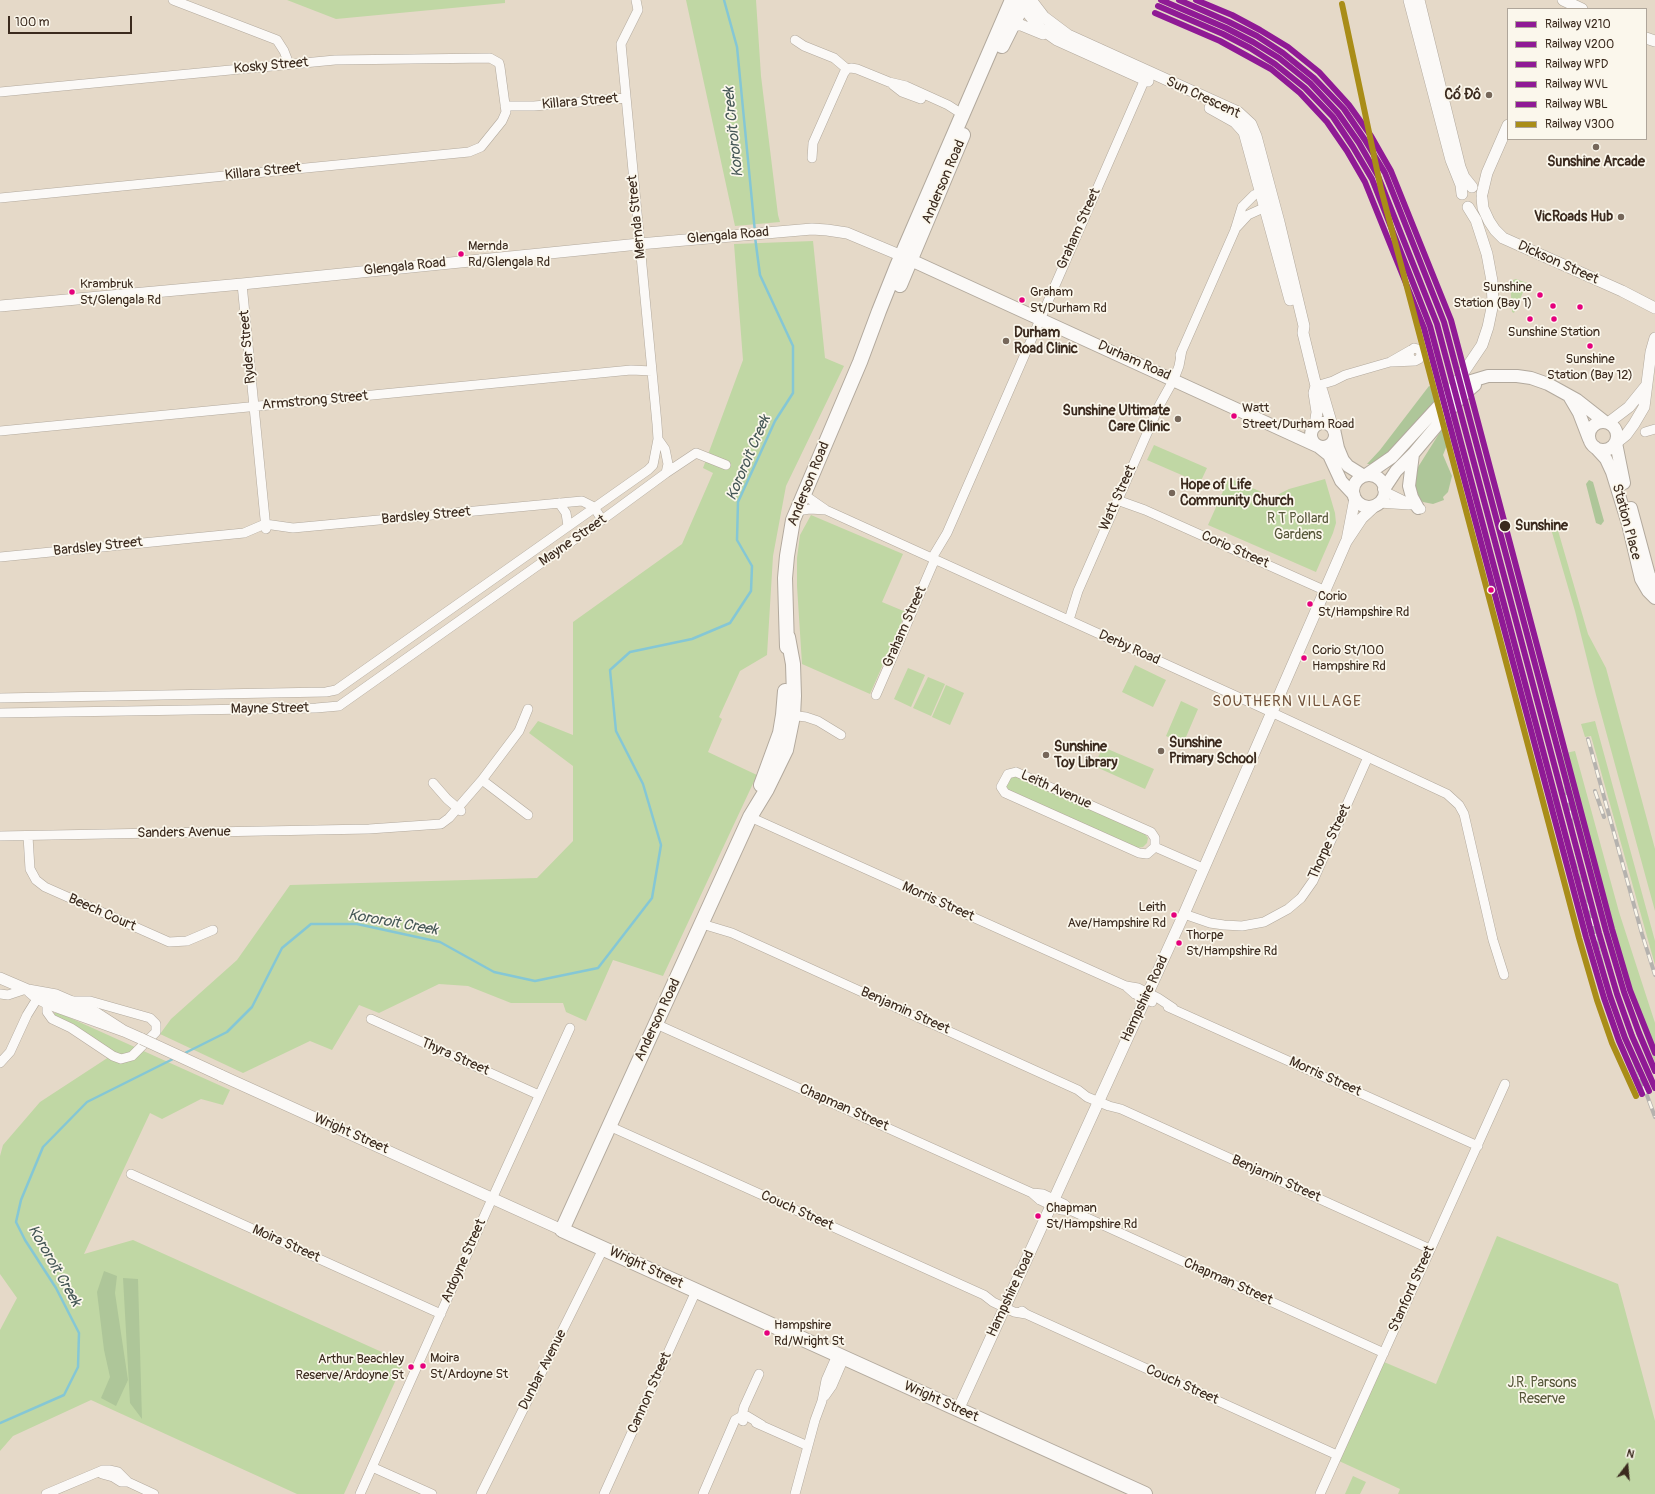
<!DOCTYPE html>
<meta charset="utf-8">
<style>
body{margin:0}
#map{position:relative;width:1655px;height:1494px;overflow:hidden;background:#e5d9c8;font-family:Pangolin,sans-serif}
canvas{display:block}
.legend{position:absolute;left:1507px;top:8px;width:140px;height:132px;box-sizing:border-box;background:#fbf7ec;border:1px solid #aea59a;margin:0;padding:5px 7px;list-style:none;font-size:12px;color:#3b2a1e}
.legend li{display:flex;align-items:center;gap:8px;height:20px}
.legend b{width:20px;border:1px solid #aea59a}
.north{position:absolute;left:1607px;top:1446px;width:40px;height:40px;-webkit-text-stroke:3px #fbf7ec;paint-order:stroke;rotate:16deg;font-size:11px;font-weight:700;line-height:16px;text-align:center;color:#3b2a1e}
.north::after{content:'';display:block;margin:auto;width:14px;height:18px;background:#3b2a1e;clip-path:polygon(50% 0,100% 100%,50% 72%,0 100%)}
.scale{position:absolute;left:8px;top:16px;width:124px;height:18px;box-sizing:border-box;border:2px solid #3b2a1e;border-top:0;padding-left:5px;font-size:12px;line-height:14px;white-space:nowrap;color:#3b2a1e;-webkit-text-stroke:3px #fbf7ec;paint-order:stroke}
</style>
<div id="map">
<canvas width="1655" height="1494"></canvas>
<ul class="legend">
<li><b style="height:5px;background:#8f1a95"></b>Railway V210</li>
<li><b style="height:5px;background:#8f1a95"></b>Railway V200</li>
<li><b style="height:5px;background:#8f1a95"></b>Railway WPD</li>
<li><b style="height:5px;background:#8f1a95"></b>Railway WVL</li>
<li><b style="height:5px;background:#8f1a95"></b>Railway WBL</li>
<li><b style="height:5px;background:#a98d18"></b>Railway V300</li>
</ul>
<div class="north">N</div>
<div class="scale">100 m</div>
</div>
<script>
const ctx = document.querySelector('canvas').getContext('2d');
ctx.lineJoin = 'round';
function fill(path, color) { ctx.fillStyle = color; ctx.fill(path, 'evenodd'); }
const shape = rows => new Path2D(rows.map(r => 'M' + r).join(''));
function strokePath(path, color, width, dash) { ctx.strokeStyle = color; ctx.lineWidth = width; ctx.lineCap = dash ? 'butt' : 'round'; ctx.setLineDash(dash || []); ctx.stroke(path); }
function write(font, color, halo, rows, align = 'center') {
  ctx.font = font + ' Pangolin,sans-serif'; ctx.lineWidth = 3.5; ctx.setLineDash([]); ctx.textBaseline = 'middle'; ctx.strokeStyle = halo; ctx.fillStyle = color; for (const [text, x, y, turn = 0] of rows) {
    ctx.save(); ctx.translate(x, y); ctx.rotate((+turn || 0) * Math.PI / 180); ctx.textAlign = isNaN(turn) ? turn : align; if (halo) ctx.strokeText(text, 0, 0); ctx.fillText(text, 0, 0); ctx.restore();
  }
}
fill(shape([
 [287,0,505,0,505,3,336,19],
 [686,0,756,0,761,76,778,215,780,222,735,226],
 [813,241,825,358,844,366,786,486,773,556,767,655,740,671,719,717,722,719,708,752,757,775,663,976,613,960,586,1021,566,1012,563,1003,511,1003,468,986,439,984,379,1013,359,1005,332,1050,310,1041,243,1073,160,1034,171,1019,237,960,290,885,537,878,573,841,573,766,529,733,538,721,573,735,573,622,682,544,713,473,703,468,743,360,734,244],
 [1516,279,1527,283,1514,313,1512,312,1510,281],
 [1154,445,1207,468,1200,483,1147,460],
 [1229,478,1264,493,1267,501,1273,503,1279,494,1289,489,1325,479,1335,513,1336,523,1333,533,1316,572,1208,525],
 [811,515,903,554,882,602,906,612,870,694,802,664,797,586,797,558,800,535],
 [1557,527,1588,634,1606,668,1655,849,1655,911,1596,695,1575,611,1551,529],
 [1135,665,1166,680,1153,707,1122,692],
 [908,668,925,675,911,707,894,699],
 [928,677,945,684,931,716,913,708],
 [946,685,964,693,950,725,932,717],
 [1181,701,1198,709,1183,744,1166,736],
 [1595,721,1655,941,1655,965,1591,736,1585,737,1581,724],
 [1103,747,1154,769,1145,789,1094,766],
 [1575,751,1619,912,1655,1023,1655,1063,1620,970,1561,754],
 [1013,775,1144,833,1148,838,1147,843,1143,847,1137,848,1009,790,1006,786,1007,780],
 [57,1012,230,1090,223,1105,201,1099,162,1119,150,1113,84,1254,133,1240,404,1362,344,1494,297,1494,91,1400,13,1436,0,1451,0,1330,17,1298,0,1274,0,1156,3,1145,40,1102,115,1053,57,1018,53,1014],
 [1497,1236,1618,1284,1655,1421,1655,1494,1398,1494,1400,1489,1339,1461,1384,1362,1436,1384],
 [1353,1476,1366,1482,1360,1494,1345,1494]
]), '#c0d7a4');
fill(shape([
 [1429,386,1435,388,1437,400,1387,453,1372,464,1367,464,1380,450],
 [1442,429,1447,445,1443,455,1452,476,1448,492,1443,497,1444,500,1433,504,1423,502,1416,496,1413,475],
 [1589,480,1593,482,1604,521,1601,525,1596,523,1586,484],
 [104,1271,117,1276,115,1293,128,1380,116,1406,101,1398,110,1377,104,1350,97,1292],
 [123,1278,138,1279,142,1419,130,1403]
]), '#aec699');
strokePath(shape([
 [724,0,737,47,755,232],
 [183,1054,227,1032,252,1007,282,948,311,924,357,924,440,942,494,972,535,981,598,968,652,898,661,845,643,784,616,731,610,670,630,652,692,639,730,623,751,591,752,566,737,540,738,502,775,421,793,393,793,346,760,275,755,237],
 [0,1423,64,1395,78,1367,79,1333,56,1288,25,1240,16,1222,21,1200,43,1147,87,1102,175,1058]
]), '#85c7d5', 2.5);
const minor = shape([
 [173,0,277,40,284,51,289,64],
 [795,40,804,46,834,58,847,69],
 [893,85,902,92,921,99],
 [0,92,335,60,490,58,499,63,500,67,506,112,502,121,481,147,469,152,0,198],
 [505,106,534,106,625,98],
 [812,158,813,143,844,73,847,69,851,68,857,69,889,82,906,86,948,105,962,114],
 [1235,229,1248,215,1270,205],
 [242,284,266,529],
 [1180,355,1235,230,1242,207,1254,195,1266,190],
 [1392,362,1415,361,1419,359,1421,355,1421,352,1418,349,1414,348,1410,351,1409,355,1411,359,1415,361],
 [1316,386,1333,381,1345,375,1390,362,1411,350],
 [0,431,631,370,652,371],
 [1645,432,1655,429],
 [666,473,696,453,726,465],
 [1384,491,1421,509],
 [803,494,826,510,1258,706,1447,794,1459,805,1464,814,1493,940,1504,975],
 [1117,500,1145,510,1326,591],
 [559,503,566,513,568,526],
 [1379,503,1409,505],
 [796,511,810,509,826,510],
 [0,557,244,533,265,524,293,528,582,501,594,507,602,520],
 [932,558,947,533,1145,79],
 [1069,620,1078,591,1159,406,1174,379,1179,366,1182,350],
 [876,695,935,559],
 [0,698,326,692,336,690,648,470,653,465,658,439,657,424,621,44,638,10,636,0],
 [0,713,316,708,339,706,602,520,666,473,668,464,665,449,658,439],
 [789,715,806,717,818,721,841,735],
 [1016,772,1151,832,1155,838,1155,847,1147,854,1139,853,1005,793,1001,787,1008,774,1016,772],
 [482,780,528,815],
 [433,783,447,799,461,811],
 [750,817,1126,986,1138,988,1158,998,1173,1008],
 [0,836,369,829,441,824,449,818,482,780,519,731,528,709],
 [28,836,30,869,36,880,45,887,169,942,187,941,213,930],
 [1155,847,1203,868],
 [1184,914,1210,923,1224,925,1242,926,1264,922,1288,909,1301,898,1313,881,1368,757],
 [702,924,732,933,1078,1090,1087,1097,1109,1106,1121,1109,1430,1249],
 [1127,987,1135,994,1152,1002],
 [0,994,8,995,26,989],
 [49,1004,47,1007,47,1012,52,1019,71,1028,113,1056,121,1059,132,1056,156,1032,156,1024,150,1018,90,1001,70,1001],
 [1168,1007,1478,1146],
 [371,1019,539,1095],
 [656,1024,1032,1193,1040,1200,1061,1210,1072,1211],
 [0,1063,10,1052,27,1015,40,994],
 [609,1126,984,1295,993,1302,1014,1312,1026,1314],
 [131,1174,441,1314],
 [1032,1193,1043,1194,1064,1204,1072,1211,1384,1353],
 [1022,1311,1026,1314,1337,1455],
 [825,1396,832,1386,844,1358],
 [743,1421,742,1416,744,1407,759,1374],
 [756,1423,808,1446],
 [372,1467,432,1494],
 [102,1474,113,1477,121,1482,128,1482,154,1494],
 [46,1494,103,1470,109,1470,118,1472,128,1482],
 [360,1494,487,1210,570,1028],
 [481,1494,603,1249],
 [604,1494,696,1291],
 [703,1494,735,1420,742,1416,747,1416,762,1425],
 [795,1494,815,1420,822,1401,826,1380,837,1355],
 [1320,1494,1505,1084]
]);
const tertiary = shape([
 [1031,0,1044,17,1068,35,1238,112,1251,124,1256,136,1279,222,1304,326,1303,333,1316,386,1314,393,1317,412,1315,425],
 [1409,0,1451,160,1461,185,1462,194],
 [1419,0,1460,167,1464,177,1472,187],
 [1563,0,1582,9],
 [1022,6,1040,28,1057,40,1148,81],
 [1011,27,1014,25,1021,25,1043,34],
 [1646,38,1655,41],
 [1210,108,1235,122,1244,132,1290,300],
 [1482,194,1487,173,1508,125],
 [1482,198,1483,208,1489,221,1495,230,1503,238,1622,291,1655,308],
 [0,306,242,284,639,244,812,229,827,230,847,233,902,256],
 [1316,386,1322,391,1334,432],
 [1451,391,1482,345,1488,327,1493,303,1492,281,1487,254,1476,220,1468,207],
 [1608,423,1629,407,1646,386],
 [1616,443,1626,435,1634,424,1644,407,1651,352,1655,338],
 [1347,540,1355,498],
 [0,978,28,990,56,995,93,1011,124,1031],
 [30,992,37,998,49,1004,124,1031,142,1039],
 [220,1075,562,1230],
 [958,1410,1184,914,1346,542,1362,518,1377,504]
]);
const secondary = shape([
 [902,256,1317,446],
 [1569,396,1579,413,1589,439],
 '1589 436a14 14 0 1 1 28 0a14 14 0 1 1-28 0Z',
 '1311 435a12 12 0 1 1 24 0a12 12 0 1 1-24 0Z',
 [1335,434,1338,448,1343,460,1348,466,1364,476],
 [1616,443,1624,483],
 [1319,447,1329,455,1341,481,1354,495],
 [1595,447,1606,459,1612,472,1628,524,1641,579,1648,591,1655,598],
 [1413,454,1409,486,1412,497,1418,508],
 [1366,475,1392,457,1447,397,1456,389,1468,382,1488,376,1517,376,1531,378,1548,384,1577,400,1605,422],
 '1353 491a16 16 0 1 1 32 0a16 16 0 1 1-32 0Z',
 [1384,489,1396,471,1413,454,1461,397,1475,385],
 [1631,508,1649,575,1655,587]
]);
const primary = shape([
 [1002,46,1025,0],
 [900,285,963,135],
 [788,637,793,664,794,696,793,716,786,750,767,789,750,817,562,1230,1145,1494],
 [787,647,785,578,787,556,793,520,860,362,879,311,897,266,1012,0],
 [761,785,780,733,783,715,785,691]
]);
strokePath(minor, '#b2a99d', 10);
strokePath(tertiary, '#b2a99d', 12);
strokePath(secondary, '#b2a99d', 14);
strokePath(primary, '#b2a99d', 16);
strokePath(minor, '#fbf9f7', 9);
strokePath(tertiary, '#fbf9f7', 11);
strokePath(secondary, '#fbf9f7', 12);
strokePath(primary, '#fbf9f7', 14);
const rail = shape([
 [1588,739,1642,934,1655,975],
 [1565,779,1574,841],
 [1595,791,1604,817],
 [1552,792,1580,881],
 [1583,871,1593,928,1605,977,1615,1009,1655,1117]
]);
strokePath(rail, '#b5b2ae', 4);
strokePath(rail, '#fbf7ec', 2.5, [8]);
const tertiaryBridge = shape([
 [142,1039,220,1075]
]);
strokePath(tertiaryBridge, '#b2a99d', 12, []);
strokePath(tertiaryBridge, '#fbf9f7', 11);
strokePath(shape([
 [1161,0,1226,28,1253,42,1279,58,1310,83,1338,113,1359,143,1378,176,1437,324,1599,933,1617,994,1632,1036,1655,1088]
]), '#8f1a95', 6);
strokePath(shape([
 [1158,6,1223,34,1250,48,1275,64,1305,88,1333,117,1353,147,1372,179,1430,326,1592,935,1610,996,1625,1038,1649,1091]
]), '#8f1a95', 6);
strokePath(shape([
 [1179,0,1229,22,1257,36,1283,53,1314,78,1344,109,1365,140,1385,173,1444,322,1606,931,1624,992,1639,1033,1655,1071]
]), '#8f1a95', 6);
strokePath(shape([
 [1155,13,1220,41,1271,69,1300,93,1327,122,1347,151,1365,182,1424,328,1586,937,1604,998,1619,1041,1642,1094]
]), '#8f1a95', 6);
strokePath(shape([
 [1196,0,1232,15,1260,30,1288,47,1319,72,1349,105,1371,136,1391,171,1451,320,1612,929,1630,990,1655,1053]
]), '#8f1a95', 6);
strokePath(shape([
 [1342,4,1381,189,1579,938,1597,1000,1612,1043,1636,1096]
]), '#a98d18', 6);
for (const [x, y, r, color] of [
 [1489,95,4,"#76675a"],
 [1596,147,4,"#76675a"],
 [1621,217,4,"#76675a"],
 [461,254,3.5,"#e5007d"],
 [72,292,3.5,"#e5007d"],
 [1540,295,3.5,"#e5007d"],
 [1022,300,3.5,"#e5007d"],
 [1553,306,3.5,"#e5007d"],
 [1580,307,3.5,"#e5007d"],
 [1530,319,3.5,"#e5007d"],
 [1554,319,3.5,"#e5007d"],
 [1006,341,4,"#76675a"],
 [1590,346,3.5,"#e5007d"],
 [1234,416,3.5,"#e5007d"],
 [1178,419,4,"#76675a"],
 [1172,493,4,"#76675a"],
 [1505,526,6,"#3b2a1e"],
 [1491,590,3.5,"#e5007d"],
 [1310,604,3.5,"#e5007d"],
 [1304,658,3.5,"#e5007d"],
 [1161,751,4,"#76675a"],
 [1046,755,4,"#76675a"],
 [1174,915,3.5,"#e5007d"],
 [1179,943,3.5,"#e5007d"],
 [1038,1216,3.5,"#e5007d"],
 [767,1333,3.5,"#e5007d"],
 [423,1366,3.5,"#e5007d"],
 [411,1367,3.5,"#e5007d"]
]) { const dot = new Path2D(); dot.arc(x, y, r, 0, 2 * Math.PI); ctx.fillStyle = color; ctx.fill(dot); strokePath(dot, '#fbf7ec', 1.5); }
write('13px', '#3b2a1e', '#fbf7ec', [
 ["Mernda",468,247],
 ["Rd/Glengala Rd",468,263],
 ["Krambruk",80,285],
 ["St/Glengala Rd",80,301],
 ["Sunshine",1532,288,"right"],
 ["Station (Bay 1)",1532,304,"right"],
 ["Graham",1030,293],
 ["St/Durham Rd",1030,309],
 ["Sunshine Station",1554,333,"center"],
 ["Sunshine",1590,360,"center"],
 ["Station (Bay 12)",1590,376,"center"],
 ["Watt",1242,409],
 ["Street/Durham Road",1242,425],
 ["Corio",1318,597],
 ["St/Hampshire Rd",1318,613],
 ["Corio St/100",1312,651],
 ["Hampshire Rd",1312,667],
 ["Leith",1166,908,"right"],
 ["Ave/Hampshire Rd",1166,924,"right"],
 ["Thorpe",1186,936],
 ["St/Hampshire Rd",1186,952],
 ["Chapman",1046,1209],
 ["St/Hampshire Rd",1046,1225],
 ["Hampshire",774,1326],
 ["Rd/Wright St",774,1342],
 ["Moira",430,1359],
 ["St/Ardoyne St",430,1375],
 ["Arthur Beachley",404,1360,"right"],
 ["Reserve/Ardoyne St",404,1376,"right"]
], 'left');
write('14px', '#3b2a1e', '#fbf7ec', [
 ["Kosky Street",271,66,-5],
 ["Sun Crescent",1203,98,25],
 ["Killara Street",580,102,-5],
 ["Killara Street",263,172,-6],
 ["Anderson Road",944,182,-67],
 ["Mernda Street",637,217,-96],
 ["Graham Street",1079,229,-66],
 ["Glengala Road",728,236,-5],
 ["Dickson Street",1558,263,24],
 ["Glengala Road",405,267,-6],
 ["Ryder Street",248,347,-95],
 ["Durham Road",1134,361,24],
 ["Armstrong Street",315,401,-5],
 ["Anderson Road",809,484,-68],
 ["Watt Street",1118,498,-66],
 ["Bardsley Street",426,516,-5],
 ["Station Place",1626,522,75],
 ["Mayne Street",573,541,-35],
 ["Bardsley Street",98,547,-6],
 ["Corio Street",1235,550,24],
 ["Graham Street",905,627,-66],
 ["Derby Road",1129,648,24],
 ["Mayne Street",270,709,-1],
 ["Leith Avenue",1056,790,24],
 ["Sanders Avenue",184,833,-1],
 ["Thorpe Street",1330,842,-65],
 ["Morris Street",938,902,24],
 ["Beech Court",102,913,24],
 ["Hampshire Road",1145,999,-65],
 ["Benjamin Street",905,1011,24],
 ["Anderson Road",658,1020,-65],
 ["Thyra Street",455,1057,24],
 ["Morris Street",1325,1077,24],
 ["Chapman Street",844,1108,24],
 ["Wright Street",351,1134,24],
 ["Benjamin Street",1276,1179,24],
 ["Couch Street",797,1211,24],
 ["Moira Street",286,1244,24],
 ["Ardoyne Street",464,1261,-66],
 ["Wright Street",646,1268,25],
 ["Chapman Street",1228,1282,24],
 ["Stanford Street",1412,1289,-66],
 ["Hampshire Road",1011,1294,-65],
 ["Dunbar Avenue",543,1370,-63],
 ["Couch Street",1182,1385,24],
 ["Cannon Street",650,1393,-66],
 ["Wright Street",941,1402,24]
]);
write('bold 14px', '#3b2a1e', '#fbf7ec', [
 ["Cố Đô",1481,95,"right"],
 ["Sunshine Arcade",1596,162,"center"],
 ["VicRoads Hub",1613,217,"right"],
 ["Durham",1014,333],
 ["Road Clinic",1014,349],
 ["Sunshine Ultimate",1170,411,"right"],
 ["Care Clinic",1170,427,"right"],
 ["Hope of Life",1180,485],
 ["Community Church",1180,501],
 ["Sunshine",1169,743],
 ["Primary School",1169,759],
 ["Sunshine",1054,747],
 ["Toy Library",1054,763]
], 'left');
write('14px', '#555538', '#fbf7ec', [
 ["R T Pollard",1298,519],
 ["Gardens",1298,535],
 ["J.R. Parsons",1542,1383],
 ["Reserve",1542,1399]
]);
write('bold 14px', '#3b2a1e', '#fbf7ec', [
 ["Sunshine",1515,526]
], 'left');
write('italic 15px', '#455756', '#fbf7ec', [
 ["Kororoit Creek",734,132,-96],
 ["Kororoit Creek",749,458,-67],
 ["Kororoit Creek",393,923,10],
 ["Kororoit Creek",54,1266,60]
]);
ctx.letterSpacing = '1px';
write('15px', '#73533b', '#fbf7ec', [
 ["SOUTHERN VILLAGE",1287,702]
]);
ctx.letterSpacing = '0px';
</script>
